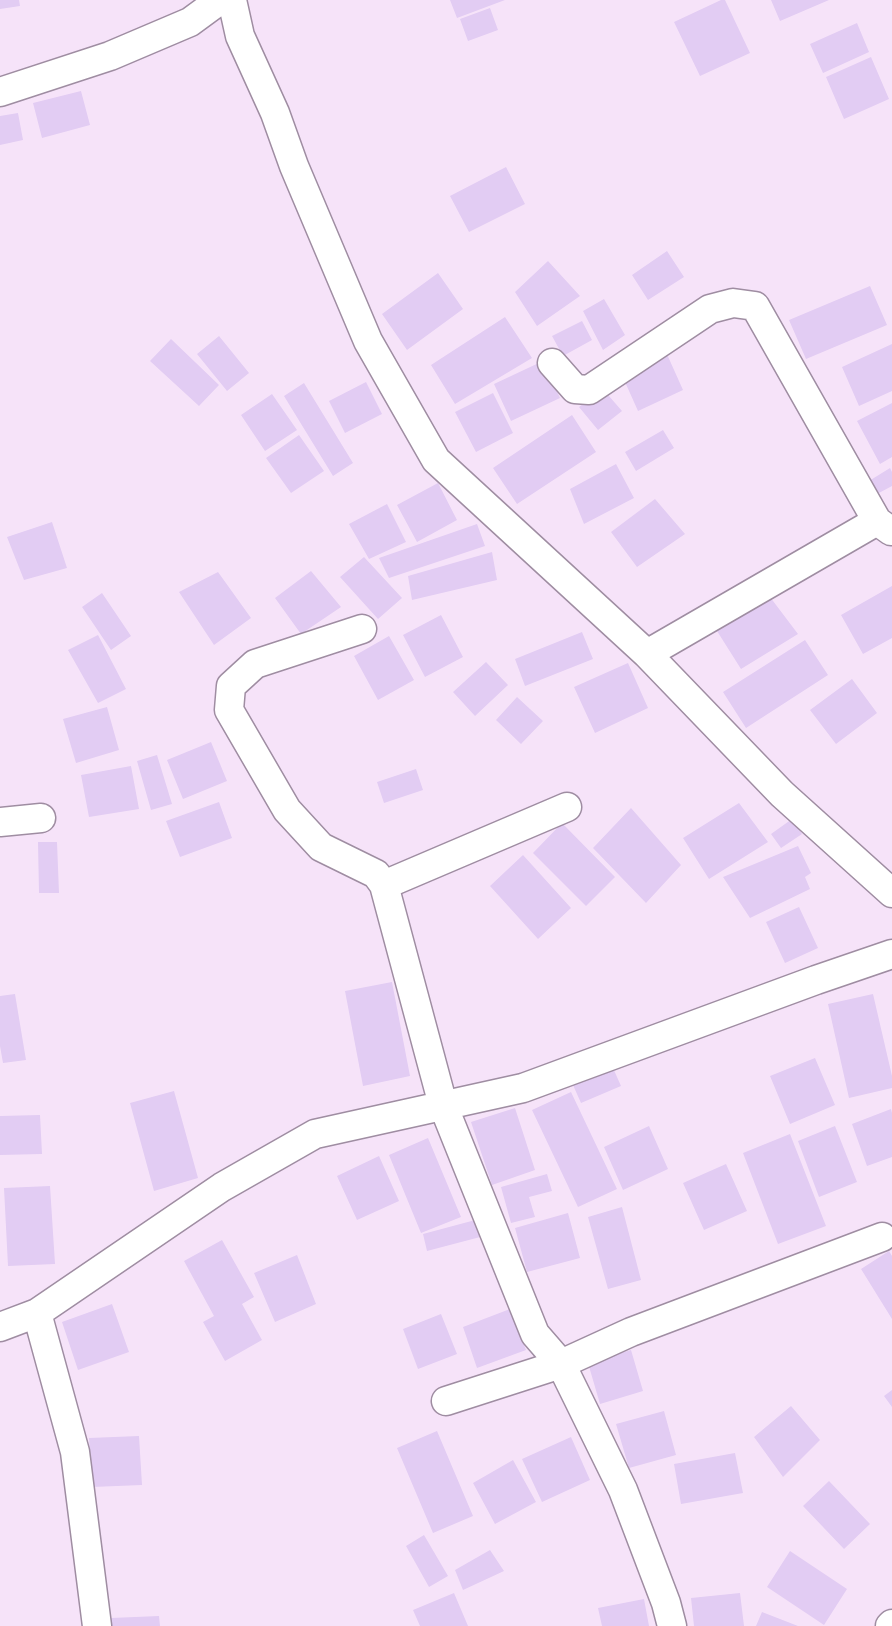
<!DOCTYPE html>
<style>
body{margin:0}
canvas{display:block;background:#f6e3f9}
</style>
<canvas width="892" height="1626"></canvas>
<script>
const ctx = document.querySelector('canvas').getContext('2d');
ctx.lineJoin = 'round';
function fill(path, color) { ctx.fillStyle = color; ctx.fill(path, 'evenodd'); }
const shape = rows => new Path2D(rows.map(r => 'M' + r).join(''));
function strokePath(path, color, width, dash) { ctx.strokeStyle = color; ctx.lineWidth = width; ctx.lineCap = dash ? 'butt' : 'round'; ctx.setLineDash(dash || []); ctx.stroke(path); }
fill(shape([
 [0,0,19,0,20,6,0,9],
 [450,0,505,0,457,18],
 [721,0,725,0,750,53,700,76,674,22],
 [771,0,829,0,780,21],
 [490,8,498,30,468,41,460,19],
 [857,23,869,52,823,73,810,44],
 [871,57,889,99,844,119,826,77],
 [81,91,90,125,42,138,33,103],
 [18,113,23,140,0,145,0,116],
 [506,167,525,204,469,232,450,196],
 [667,251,684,277,648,300,632,275],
 [548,261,580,296,537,326,515,292],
 [438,273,463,309,407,350,382,314],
 [870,286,887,325,806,359,789,320],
 [604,299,625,335,603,350,583,311],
 [505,317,532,358,455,404,431,365],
 [582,321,592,340,563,356,552,336],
 [219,336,249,373,227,391,197,354],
 [171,339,219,385,199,406,150,361],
 [892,344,892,391,859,406,842,367],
 [666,352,683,390,638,411,621,373],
 [543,361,560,398,511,421,494,384],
 [366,382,382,414,345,433,329,401],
 [304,383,353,463,333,476,284,396],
 [602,388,622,411,598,430,579,407],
 [493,393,513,433,476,452,455,412],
 [272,394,297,430,265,451,241,415],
 [892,403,892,457,880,464,857,421],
 [572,415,596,452,517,504,493,468],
 [663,430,674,448,636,471,625,452],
 [299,435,324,471,291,493,266,458],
 [616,464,634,498,584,524,570,489],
 [890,468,892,472,892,486,877,494,869,481],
 [438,483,457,520,417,542,397,505],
 [655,499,685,534,637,567,611,532],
 [387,504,406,542,369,559,349,524],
 [52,522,67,568,24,580,7,537],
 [477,524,485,546,389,578,379,558],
 [492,552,497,580,412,600,408,576],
 [364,557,402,598,378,619,340,577],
 [311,571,341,607,301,634,275,598],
 [218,572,251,618,214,645,179,592],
 [892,586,892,638,863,654,841,615],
 [102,593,131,636,111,650,82,607],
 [770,597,798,634,741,669,717,631],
 [441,615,463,657,425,677,403,635],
 [582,632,593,659,525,686,515,659],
 [98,635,126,689,98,703,68,650],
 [389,636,414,680,378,700,354,656],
 [805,640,828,675,746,728,723,692],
 [486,662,508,685,475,716,453,692],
 [628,663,648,708,595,733,574,687],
 [852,679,877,713,836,744,810,710],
 [517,697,543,721,521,744,496,720],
 [107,707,119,750,76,763,63,719],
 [211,742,227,781,183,799,167,760],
 [157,755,172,804,151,810,137,761],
 [131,766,139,809,89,817,81,775],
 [416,769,423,790,384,803,377,782],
 [219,802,232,838,180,857,166,821],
 [739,803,768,842,709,879,683,838],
 [631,808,681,865,646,903,593,848],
 [792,819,802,834,781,848,771,834],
 [562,823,615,877,586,906,533,853],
 [38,842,57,842,59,893,39,893],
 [798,846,811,873,805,877,810,889,750,918,723,877],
 [523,855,571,908,538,939,490,886],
 [799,907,818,948,785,963,766,922],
 [392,982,410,1076,363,1086,345,991],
 [15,994,26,1060,3,1063,0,1046,0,996],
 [873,994,892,1076,892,1088,849,1098,828,1004],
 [815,1058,835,1105,790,1124,770,1076],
 [613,1068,621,1086,581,1103,573,1085],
 [174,1091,198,1178,154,1191,130,1103],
 [571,1092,617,1189,578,1207,532,1110],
 [515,1108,535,1170,492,1185,471,1122],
 [891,1109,892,1113,892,1157,867,1166,852,1124],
 [40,1115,42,1154,0,1155,0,1116],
 [649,1126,668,1169,623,1190,604,1147],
 [835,1126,857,1182,819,1197,798,1141],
 [790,1134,826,1226,778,1244,743,1153],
 [428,1138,461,1217,421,1233,389,1155],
 [379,1156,399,1201,357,1220,337,1176],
 [726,1164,747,1211,704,1230,683,1183],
 [547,1174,552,1191,529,1197,535,1217,511,1223,501,1187],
 [50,1186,55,1264,8,1266,4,1188],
 [622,1207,641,1280,608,1289,588,1217],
 [568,1213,580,1258,527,1272,515,1228],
 [479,1219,484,1236,427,1251,423,1234],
 [222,1240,254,1297,242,1304,262,1340,225,1361,203,1322,214,1316,184,1261],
 [889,1251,892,1256,892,1319,861,1269],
 [297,1255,316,1304,275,1322,254,1273],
 [112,1304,129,1352,78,1370,62,1322],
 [510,1309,526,1350,477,1368,463,1327],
 [441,1314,457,1354,418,1369,403,1329],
 [631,1350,643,1391,600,1404,588,1363],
 [892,1390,892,1407,884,1396],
 [791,1406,820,1440,783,1477,754,1437],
 [664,1411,676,1455,629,1468,616,1424],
 [437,1431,473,1516,433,1533,397,1448],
 [139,1436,142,1485,92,1487,89,1438],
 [571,1437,590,1480,542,1502,522,1459],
 [735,1453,743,1493,681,1504,674,1464],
 [513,1460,536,1502,495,1524,473,1483],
 [829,1481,870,1524,844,1549,803,1506],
 [424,1535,448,1576,429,1587,406,1546],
 [490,1550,504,1571,463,1590,455,1570],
 [790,1551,847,1589,824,1625,767,1587],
 [454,1593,468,1626,420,1626,413,1610],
 [740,1593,744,1626,694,1626,691,1598],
 [644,1599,649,1626,602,1626,598,1608],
 [762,1612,798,1626,756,1626],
 [159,1616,160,1626,111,1626,111,1618]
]), '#e2ccf3');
const street = shape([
 [232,0,240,36,275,113,294,166,368,341,436,460,647,654,782,794,892,893],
 [0,92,110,56,190,22,220,0],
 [552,363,575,389,589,390,710,309,733,303,755,306,877,521],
 [362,629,255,664,231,686,229,710,287,810,321,847,376,874,384,885,443,1105,535,1334,561,1364,631,1332,882,1237],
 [647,654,877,521,891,531],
 [0,822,41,818],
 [384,885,567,807],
 [37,1313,75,1452,97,1626],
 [0,1327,37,1313,222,1187,315,1134,523,1088,816,980,892,954],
 [446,1401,561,1364,623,1490,666,1603,672,1626],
 [890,1626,892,1624]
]);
strokePath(street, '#9f8da2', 31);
strokePath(street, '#fff', 28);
</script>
